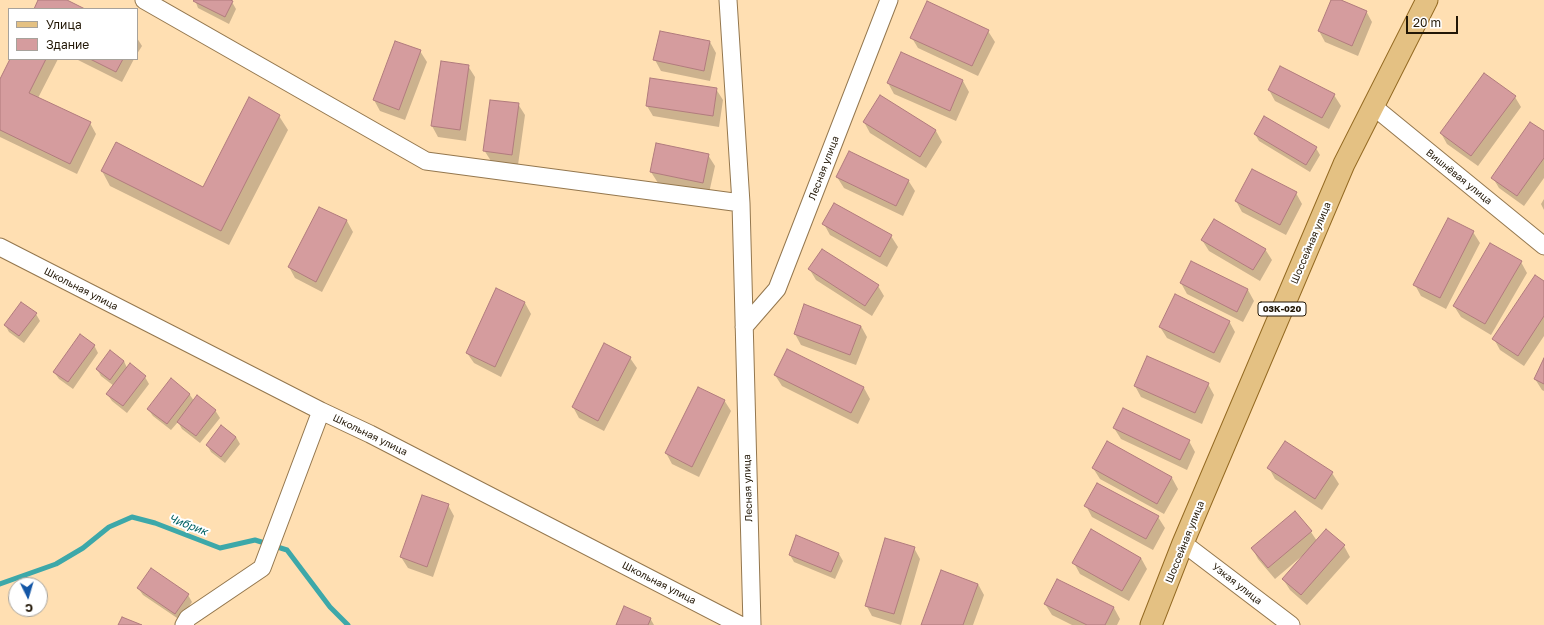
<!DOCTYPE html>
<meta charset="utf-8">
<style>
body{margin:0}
#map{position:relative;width:1544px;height:625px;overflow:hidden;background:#ffdfb2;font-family:"Golos Text",sans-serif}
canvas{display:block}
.legend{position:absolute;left:8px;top:8px;width:130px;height:52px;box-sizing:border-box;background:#fff;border:1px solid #a7a29b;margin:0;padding:5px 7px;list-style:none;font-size:12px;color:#221706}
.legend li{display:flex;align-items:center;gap:8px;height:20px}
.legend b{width:20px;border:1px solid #a7a29b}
.north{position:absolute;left:8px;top:577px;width:40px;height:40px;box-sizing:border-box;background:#fff;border:1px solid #a7a29b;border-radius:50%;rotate:175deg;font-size:11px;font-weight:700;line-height:16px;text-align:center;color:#221706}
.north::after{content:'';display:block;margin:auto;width:14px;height:18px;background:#1356a6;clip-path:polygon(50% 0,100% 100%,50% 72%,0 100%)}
.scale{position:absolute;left:1406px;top:16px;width:52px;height:18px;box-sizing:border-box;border:2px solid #221706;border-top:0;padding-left:5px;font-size:12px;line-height:14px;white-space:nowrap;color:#221706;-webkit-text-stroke:3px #fff;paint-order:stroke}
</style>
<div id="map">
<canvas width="1544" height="625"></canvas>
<ul class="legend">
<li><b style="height:5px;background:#e4c183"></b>Улица</li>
<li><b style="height:11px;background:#d59c9e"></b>Здание</li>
</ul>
<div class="north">С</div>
<div class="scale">20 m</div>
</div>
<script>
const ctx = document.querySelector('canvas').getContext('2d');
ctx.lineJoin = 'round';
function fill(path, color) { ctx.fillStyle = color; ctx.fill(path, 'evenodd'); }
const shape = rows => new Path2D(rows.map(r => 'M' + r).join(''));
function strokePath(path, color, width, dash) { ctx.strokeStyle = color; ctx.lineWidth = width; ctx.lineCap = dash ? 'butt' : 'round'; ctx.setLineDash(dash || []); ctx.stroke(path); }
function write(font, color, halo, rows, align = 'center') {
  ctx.font = font + ' "Golos Text",sans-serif'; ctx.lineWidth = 4; ctx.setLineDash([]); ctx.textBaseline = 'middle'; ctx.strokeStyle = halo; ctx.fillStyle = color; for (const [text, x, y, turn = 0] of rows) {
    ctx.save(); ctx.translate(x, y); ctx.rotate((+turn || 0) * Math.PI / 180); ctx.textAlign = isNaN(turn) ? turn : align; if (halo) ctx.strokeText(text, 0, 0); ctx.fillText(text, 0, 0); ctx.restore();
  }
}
fill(shape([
 [195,0,228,0,232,2,236,9,229,24,198,8],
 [1332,0,1339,0,1366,11,1372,22,1358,56,1325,42,1319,31],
 [988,31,995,42,978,76,918,48,912,38],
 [137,38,142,46,137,54],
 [710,42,716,53,710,81,661,71,655,60],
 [420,51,427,62,405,120,380,111,374,100],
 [901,54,963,81,969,92,956,121,894,94,888,83],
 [11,59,58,59,38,98,90,123,96,134,77,174,0,137,0,82],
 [76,59,134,59,122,82],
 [468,66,475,77,466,141,438,137,432,126],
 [716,89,723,100,719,127,653,116,647,106],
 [1269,90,1334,95,1341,106,1329,129,1275,101],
 [880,96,936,131,942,142,926,168,870,133,864,122],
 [1515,97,1521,107,1478,166,1447,144,1441,133],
 [518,104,525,115,518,165,491,161,484,150],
 [279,116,288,130,229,245,110,186,102,171,116,144,204,188],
 [1544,133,1544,178,1524,206,1499,188,1493,178],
 [1255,134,1316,148,1320,155,1310,172,1259,141],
 [708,155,715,166,709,193,658,183,651,172],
 [837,177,908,180,915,191,903,216,844,188],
 [1296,193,1302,204,1286,235,1242,212,1236,201],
 [1544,199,1544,210,1541,204],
 [320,208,347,221,353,232,322,292,295,278,289,267],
 [824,224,891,236,898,247,887,267,830,235],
 [1473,232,1480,243,1446,309,1421,296,1415,285],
 [1202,240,1265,249,1272,260,1260,281,1209,251],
 [1192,262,1248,290,1254,301,1243,322,1187,294,1181,283],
 [1521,262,1527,273,1491,335,1461,317,1454,306],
 [810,270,878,286,884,296,872,316,816,280],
 [1544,283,1544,336,1524,366,1500,350,1494,339],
 [496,290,525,303,531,314,501,377,474,363,467,353],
 [36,314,40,321,24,343,9,332,5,325],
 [1229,321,1235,332,1220,363,1167,338,1160,327],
 [861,326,867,337,856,365,801,345,795,334],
 [94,345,98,353,73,389,59,379,54,372],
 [788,350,864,388,870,399,858,424,782,386,775,375],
 [630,358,637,368,604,431,579,418,573,407],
 [1544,360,1544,391,1542,390,1535,379],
 [124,361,127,368,145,377,149,384,127,413,112,401,107,394,114,386,101,376,97,369],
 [171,380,190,395,194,401,215,410,220,418,200,443,182,429,178,422,171,430,153,416,148,409],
 [1208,384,1214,395,1202,424,1141,397,1135,386],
 [724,400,731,411,699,477,672,464,666,453],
 [1114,428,1189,441,1195,452,1187,470,1121,439],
 [236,437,240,444,225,463,211,452,207,445],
 [1107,442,1172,478,1178,489,1164,514,1100,479,1093,468],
 [1286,442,1332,473,1339,484,1322,510,1275,479,1269,468],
 [448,505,454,516,433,577,408,568,401,557],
 [1086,506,1158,517,1165,528,1153,550,1092,517],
 [1295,512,1311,532,1317,541,1344,546,1350,557,1307,605,1290,590,1283,579,1303,557,1302,556,1275,579,1258,559,1252,548],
 [914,548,920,559,901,625,872,616,866,605],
 [839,554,843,561,835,579,794,562,790,555],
 [1141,558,1147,569,1129,601,1080,574,1074,563],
 [1057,580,1114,608,1120,619,1117,625,1072,625,1052,615,1045,604],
 [978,584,984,595,973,625,922,625],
 [138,588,188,595,192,602,180,620,143,595],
 [650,618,654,625,617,625]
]), '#0003');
strokePath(shape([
 [0,584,56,564,83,548,109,527,132,517,155,523,220,548,255,540,287,550,330,607,348,625]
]), '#3da8a9', 5);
const building = shape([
 [38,0,67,0,85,9,34,9,38,0],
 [194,0,230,0,233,1,225,17,193,1,194,0],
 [1331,0,1341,0,1367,11,1352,46,1318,31,1331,0],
 [927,1,989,30,972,66,910,38,927,1],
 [660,31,710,41,704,71,653,60,660,31],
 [395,41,421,50,399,110,373,100,395,41],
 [901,52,963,80,950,111,887,83,901,52],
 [10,59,46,59,29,93,91,122,70,164,0,130,0,79,10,59],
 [90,59,123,59,116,72,90,59],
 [441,61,469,65,460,130,431,126,441,61],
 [1280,66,1335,94,1322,118,1268,90,1280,66],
 [1484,73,1516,96,1471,156,1440,133,1484,73],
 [650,78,717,88,713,116,646,106,650,78],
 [880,95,936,130,920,157,863,122,880,95],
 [249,97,280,115,221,231,101,171,116,142,203,187,249,97],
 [490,100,519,103,512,155,483,151,490,100],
 [1264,116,1317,147,1306,165,1254,134,1264,116],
 [1530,122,1544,131,1544,158,1517,196,1491,178,1530,122],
 [656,143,709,154,703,183,650,172,656,143],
 [849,151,909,180,896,206,836,177,849,151],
 [1252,169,1297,192,1280,225,1235,201,1252,169],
 [834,203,892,235,880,257,822,224,834,203],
 [319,207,347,220,316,282,288,267,319,207],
 [1448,218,1474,231,1440,298,1413,285,1448,218],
 [1214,219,1266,249,1253,270,1201,240,1214,219],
 [1490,243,1522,261,1485,324,1453,306,1490,243],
 [822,249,879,285,865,306,808,269,822,249],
 [1191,261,1248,289,1237,312,1180,283,1191,261],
 [1535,275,1544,281,1544,316,1518,356,1492,339,1535,275],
 [496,288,525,302,495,367,466,353,496,288],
 [1175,294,1230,321,1214,353,1159,327,1175,294],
 [21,302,37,313,19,336,4,325,21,302],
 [804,304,861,326,850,355,794,334,804,304],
 [80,334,95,345,68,382,53,372,80,334],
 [604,343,631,357,598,421,572,407,604,343],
 [787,349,864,387,851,413,774,375,787,349],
 [110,350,124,361,110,380,96,369,110,350],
 [1147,356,1209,383,1195,413,1134,386,1147,356],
 [1544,358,1544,384,1534,379,1544,358],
 [130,363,146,376,123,406,106,394,130,363],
 [171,378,190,394,167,424,147,409,171,378],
 [698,387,725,400,692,467,665,453,698,387],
 [197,395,216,410,196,436,177,422,197,395],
 [1123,408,1190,440,1180,460,1113,428,1123,408],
 [221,425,236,437,221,457,206,445,221,425],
 [1107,441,1172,477,1157,504,1092,468,1107,441],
 [1285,441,1333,472,1315,499,1267,468,1285,441],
 [1097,483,1159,516,1146,539,1084,506,1097,483],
 [422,495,449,504,427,567,400,557,422,495],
 [1295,511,1312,531,1268,568,1251,548,1295,511],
 [1091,529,1141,558,1122,591,1072,563,1091,529],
 [1326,529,1345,545,1301,595,1282,579,1326,529],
 [796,535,839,553,831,572,789,555,796,535],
 [885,538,915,547,894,614,865,606,885,538],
 [151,568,189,594,175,614,137,588,151,568],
 [941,570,978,584,963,625,921,625,941,570],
 [1057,579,1114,607,1105,625,1087,625,1044,604,1057,579],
 [624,606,651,618,648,625,616,625,624,606],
 [122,617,142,625,118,625,122,617]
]);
fill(building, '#d59c9e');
strokePath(building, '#b17b7d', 1);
const minor = shape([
 [144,0,426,161,741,203],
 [728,0,741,203,752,625],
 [1374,107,1544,246],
 [0,247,321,411,370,434,740,625],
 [744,327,777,289,889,0],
 [1183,543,1291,625],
 [184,625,188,618,262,568,321,411]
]);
const major = shape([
 [1151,625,1183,543,1344,164,1427,0]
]);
strokePath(minor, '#94774e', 19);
strokePath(major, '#946a22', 23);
strokePath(minor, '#fff', 17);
strokePath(major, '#e4c183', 21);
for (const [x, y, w] of [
 [1282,309,48]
]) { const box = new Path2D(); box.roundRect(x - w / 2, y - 7, w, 14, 3); ctx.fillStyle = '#fff'; ctx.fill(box); strokePath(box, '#221706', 1); }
write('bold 9px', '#221706', null, [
 ["03К-020",1282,309]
]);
write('10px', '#221706', '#fff', [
 ["Лесная улица",824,168,-69],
 ["Вишнёвая улица",1459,177,39],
 ["Шоссейная улица",1311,243,-67],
 ["Школьная улица",81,289,27],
 ["Школьная улица",370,435,26],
 ["Лесная улица",748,488,-92],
 ["Шоссейная улица",1185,542,-68],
 ["Школьная улица",659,583,27],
 ["Узкая улица",1237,584,38]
]);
write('italic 11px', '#036263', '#fff', [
 ["Чибрик",188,525,21]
]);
</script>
